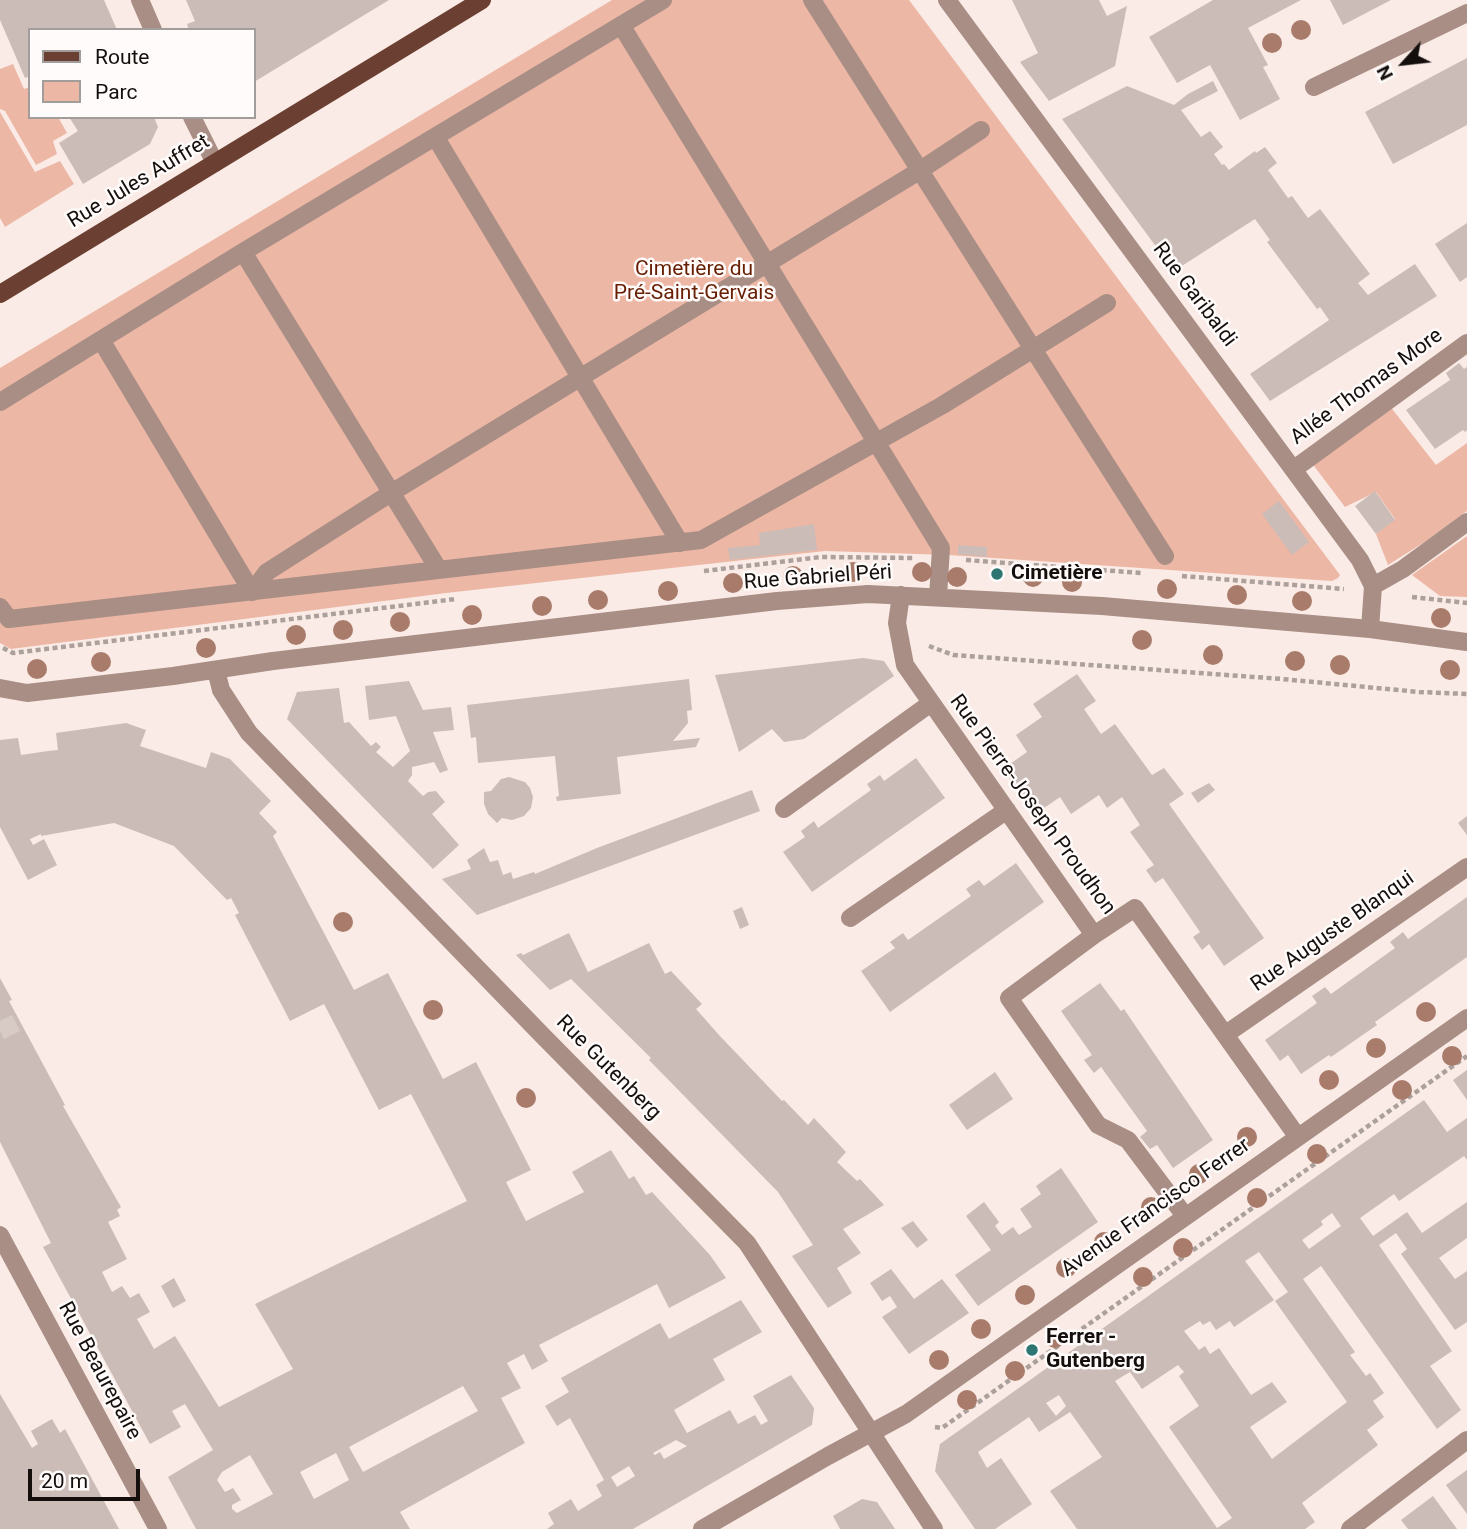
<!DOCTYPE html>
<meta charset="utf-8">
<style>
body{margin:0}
#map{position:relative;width:1467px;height:1529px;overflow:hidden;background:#faebe6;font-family:Roboto,sans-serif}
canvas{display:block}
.legend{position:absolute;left:28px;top:28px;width:228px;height:91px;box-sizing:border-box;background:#fefbfa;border:2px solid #a09d9b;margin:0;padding:9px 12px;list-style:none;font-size:21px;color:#140f0d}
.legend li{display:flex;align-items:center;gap:14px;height:35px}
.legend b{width:35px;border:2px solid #a09d9b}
.north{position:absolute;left:1369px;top:28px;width:70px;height:70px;-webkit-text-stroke:5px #fefbfa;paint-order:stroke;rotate:243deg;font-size:19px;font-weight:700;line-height:28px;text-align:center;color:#140f0d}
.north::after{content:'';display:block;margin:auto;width:24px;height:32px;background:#140f0d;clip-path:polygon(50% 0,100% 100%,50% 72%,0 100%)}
.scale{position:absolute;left:28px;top:1469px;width:112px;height:32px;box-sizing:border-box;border:4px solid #140f0d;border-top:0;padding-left:9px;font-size:21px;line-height:24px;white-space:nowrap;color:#140f0d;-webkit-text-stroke:5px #fefbfa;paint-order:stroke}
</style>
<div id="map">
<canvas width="1467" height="1529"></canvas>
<ul class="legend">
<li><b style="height:9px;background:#6b3f31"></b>Route</li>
<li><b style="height:19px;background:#edb7a5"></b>Parc</li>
</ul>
<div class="north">N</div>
<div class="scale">20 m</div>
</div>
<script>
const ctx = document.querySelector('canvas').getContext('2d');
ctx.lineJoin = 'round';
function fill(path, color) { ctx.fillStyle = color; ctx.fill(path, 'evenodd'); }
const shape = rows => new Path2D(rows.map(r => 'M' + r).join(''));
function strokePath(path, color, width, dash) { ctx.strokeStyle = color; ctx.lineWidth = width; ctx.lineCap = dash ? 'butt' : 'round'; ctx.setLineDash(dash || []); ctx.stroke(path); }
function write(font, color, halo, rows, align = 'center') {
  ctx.font = font + ' Roboto,sans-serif'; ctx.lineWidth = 5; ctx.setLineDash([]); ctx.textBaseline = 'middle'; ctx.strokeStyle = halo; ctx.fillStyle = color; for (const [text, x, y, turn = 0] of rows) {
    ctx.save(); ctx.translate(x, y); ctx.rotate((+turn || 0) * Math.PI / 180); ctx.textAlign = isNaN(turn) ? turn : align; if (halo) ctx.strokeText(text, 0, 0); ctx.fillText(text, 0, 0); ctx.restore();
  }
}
fill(shape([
 [612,0,909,0,1340,575,1338,578,1332,581,949,555,825,551,446,593,11,649,0,643,0,368],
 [13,64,24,89,30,87,30,117,58,117,67,133,53,141,57,154,36,165,5,111,0,109,0,69],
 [0,112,35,172,60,161,74,184,5,227,0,218],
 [1389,405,1436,465,1467,443,1467,511,1426,541,1388,565,1376,534,1395,519,1376,492,1345,507,1308,458],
 [1467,536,1467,597,1440,596,1412,575]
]), '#edb7a5');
fill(shape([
 [0,0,104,0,117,30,30,30,30,76,25,78,0,20],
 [186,0,389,0,254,82,254,30,189,30,187,24,195,21],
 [1012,0,1099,0,1107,16,1127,6,1115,66,1049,101,1020,62,1038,53],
 [1213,0,1301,0,1248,28,1268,65,1263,67,1280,99,1240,120,1210,65,1177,83,1149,37],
 [1330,0,1391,0,1343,25],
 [1467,58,1467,125,1393,164,1365,112],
 [1213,81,1218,91,1181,110,1201,137,1210,131,1223,147,1214,154,1222,165,1224,164,1229,170,1255,151,1256,153,1265,147,1277,163,1268,170,1288,198,1292,196,1308,218,1320,209,1370,274,1358,283,1368,295,1415,264,1437,296,1270,401,1250,374,1329,320,1320,307,1317,309,1267,242,1270,240,1255,219,1174,271,1062,119,1127,86,1174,105,1188,94],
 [69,117,154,117,158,127,150,144,83,184,59,143,78,131],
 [1467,223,1467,277,1460,282,1435,244],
 [1459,363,1464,369,1467,367,1467,430,1465,432,1463,430,1435,449,1406,410,1450,380,1446,373],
 [1375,491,1395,520,1376,534,1355,506],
 [1279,501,1309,542,1292,555,1262,514],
 [814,524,817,550,730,560,728,548,760,545,759,533],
 [958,545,987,547,987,557,958,554],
 [863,658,884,661,894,676,804,739,784,742,772,729,739,752,715,675],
 [1077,674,1096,701,1084,709,1101,734,1115,724,1152,775,1164,768,1184,794,1169,804,1264,938,1224,966,1209,944,1202,950,1193,937,1200,932,1163,878,1155,883,1146,870,1154,865,1130,832,1140,825,1122,797,1107,808,1099,795,1071,814,1060,797,1034,815,1003,769,1027,752,1016,735,1042,717,1033,704],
 [689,679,692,710,687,711,688,723,673,741,700,738,696,747,617,757,621,794,557,801,556,797,559,796,555,756,478,763,476,737,471,738,467,705],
 [409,681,423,710,451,707,454,730,433,732,448,770,440,773,434,762,412,767,412,775,408,781,423,796,428,792,436,791,445,802,432,814,459,845,433,869,287,719,297,692,339,688,344,723,349,722,371,746,376,742,381,747,376,752,393,767,410,751,396,716,369,720,365,686],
 [126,723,146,730,140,746,206,768,211,752,230,759,271,801,259,813,277,832,273,836,354,990,388,973,443,1079,476,1062,531,1170,506,1182,526,1221,584,1192,572,1172,611,1150,629,1179,634,1176,646,1195,652,1192,710,1255,726,1278,669,1308,657,1284,539,1345,548,1361,532,1370,524,1354,507,1363,521,1388,501,1398,525,1443,400,1512,410,1529,196,1529,168,1477,213,1450,185,1404,172,1411,181,1427,150,1444,43,1247,51,1243,0,1142,0,978,12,1000,9,1001,65,1105,63,1106,121,1207,117,1210,120,1216,108,1222,127,1259,102,1272,112,1292,122,1286,130,1298,139,1293,150,1312,137,1319,154,1349,175,1336,219,1407,293,1369,255,1304,467,1201,411,1094,379,1110,324,1004,290,1021,235,915,239,913,231,898,227,900,174,846,114,823,41,836,41,834,30,839,33,845,44,839,57,865,28,880,0,827,0,740,18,738,21,755,48,751,58,750,56,733],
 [463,1386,478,1411,363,1472,349,1447],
 [336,1453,349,1480,314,1499,300,1472],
 [250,1455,273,1494,237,1513,232,1509,232,1505,241,1500,233,1488,225,1492,217,1480,222,1472],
 [916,758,945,798,812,892,783,852,805,837,801,831,814,821,818,828,871,790,867,784,880,775,884,781],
 [509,777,525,782,530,788,533,797,531,808,524,816,512,820,502,818,497,823,488,814,484,804,484,792,491,791,501,779],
 [1209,783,1215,790,1198,803,1191,793],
 [752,790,760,811,477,915,442,879,471,869,467,860,484,848,490,862,498,860,503,875,511,872,513,879,534,872,535,874,597,848],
 [1467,816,1467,835,1458,823],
 [1016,863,1044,902,890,1012,861,971,895,948,890,942,903,933,908,940,971,896,966,889,979,880,984,886],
 [1467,897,1467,957,1375,1022,1377,1025,1331,1057,1329,1055,1301,1074,1288,1055,1280,1061,1265,1040,1317,1003,1312,996,1325,987,1331,994,1395,948,1390,942,1403,932,1408,939],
 [742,907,749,925,740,929,733,911],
 [1331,926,1338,937,1320,949,1313,939],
 [569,933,588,972,649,943,665,974,671,971,702,1004,696,1009,719,1035,782,1101,784,1100,808,1125,814,1118,846,1152,837,1162,857,1181,860,1179,884,1205,843,1229,861,1253,837,1268,852,1293,828,1308,792,1256,813,1245,778,1192,649,1060,651,1058,571,979,550,990,516,955,521,953,523,955],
 [1100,983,1121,1011,1124,1009,1213,1140,1173,1168,1157,1145,1150,1149,1140,1137,1147,1131,1101,1067,1094,1073,1084,1060,1092,1055,1061,1011],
 [1467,1070,1467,1100,1453,1080],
 [995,1072,1013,1099,967,1130,949,1105],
 [1424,1100,1447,1132,1467,1118,1467,1160,1464,1156,1399,1201,1394,1194,1360,1218,1373,1236,1407,1212,1422,1233,1467,1202,1467,1238,1439,1258,1455,1279,1467,1271,1467,1322,1455,1330,1401,1254,1407,1249,1396,1233,1379,1245,1452,1351,1430,1366,1461,1410,1437,1429,1321,1266,1303,1279,1355,1352,1350,1355,1366,1376,1370,1373,1384,1393,1373,1401,1384,1417,1367,1430,1378,1445,1302,1503,1315,1522,1305,1529,1077,1529,1050,1491,1102,1457,1070,1412,1039,1432,1029,1417,978,1452,987,1468,1001,1458,1032,1504,995,1529,975,1529,935,1471,940,1444],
 [1332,1213,1341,1226,1309,1249,1302,1240,1323,1225,1321,1221],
 [1259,1252,1288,1292,1275,1301,1347,1402,1272,1459,1250,1427,1287,1402,1272,1382,1251,1395,1219,1348,1210,1354,1205,1346,1199,1350,1184,1331,1200,1321,1203,1325,1210,1321,1216,1330,1230,1321,1234,1327,1274,1300,1245,1261],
 [1178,1365,1184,1372,1179,1376,1199,1406,1169,1427,1232,1518,1217,1528,1115,1381,1130,1372,1142,1389],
 [1059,1395,1066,1406,1056,1416,1046,1403],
 [1061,1168,1098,1222,978,1306,955,1275,991,1250,966,1216,984,1202,999,1222,995,1226,1002,1235,1013,1227,1019,1235,1032,1227,1020,1209,1041,1194,1036,1186],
 [913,1221,928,1240,917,1248,901,1228],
 [891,1269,914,1299,942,1279,969,1313,909,1354,882,1317,897,1307,890,1296,882,1301,870,1283],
 [174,1278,186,1301,173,1308,161,1286],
 [741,1300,762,1332,713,1359,725,1380,674,1410,687,1433,730,1410,738,1424,755,1415,761,1425,768,1421,753,1396,791,1375,814,1408,812,1425,633,1529,547,1529,554,1524,548,1513,571,1499,578,1511,602,1496,596,1485,604,1480,570,1418,557,1426,545,1406,569,1392,561,1378,660,1323,669,1339],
 [676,1440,687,1446,664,1459,660,1452,655,1455,653,1453],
 [629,1466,635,1476,617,1487,611,1477],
 [0,1394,32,1448,38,1444,31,1431,52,1419,60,1433,65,1429,119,1529,0,1529],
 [1467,1470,1467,1514,1446,1485],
 [1433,1496,1457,1529,1408,1529,1401,1520],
 [862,1499,877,1502,895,1529,840,1529,833,1516]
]), '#cbbcb7');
strokePath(shape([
 [0,1031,20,1021]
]), '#d8cac5', 18, [18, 9]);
strokePath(shape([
 [966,560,1142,573],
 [704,571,821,557,915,558],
 [1182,576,1344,589],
 [1412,597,1467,603],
 [929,646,953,655,1282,679,1419,692,1467,694],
 [3,648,13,653,456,599],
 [935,1427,942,1428,1467,1056]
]), '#aba09c', 4.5, [5, 3.5]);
strokePath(shape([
 [140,0,153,30],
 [812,0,1033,349,1107,303],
 [947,0,1360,560,1373,586,1370,629],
 [621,25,941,548,938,597],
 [1314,87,1467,13],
 [192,117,215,163],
 [436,138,680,543],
 [243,252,439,570],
 [101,340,252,592,267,572,391,493,919,171,981,130],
 [0,402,243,252,663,0],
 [1294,469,1467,343],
 [1373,586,1403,569,1467,522],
 [901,595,897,623,905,665,1094,935,1135,908,1297,1136],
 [0,607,9,619,701,540,941,406,1033,349,1165,556],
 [216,670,221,690,249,733,543,1036,747,1243,934,1529],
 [0,688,27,693,173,676,273,661,777,601,868,594,1102,606,1370,629,1467,642],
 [784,809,931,703],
 [850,918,1007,810],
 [1094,935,1009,998,1098,1125,1128,1140,1185,1216],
 [1226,1034,1467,867],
 [0,1235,158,1529],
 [702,1529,828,1456,906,1414,1467,1018],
 [1350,1529,1467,1440]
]), '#a98e85', 18);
strokePath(shape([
 [0,294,482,0]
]), '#6b3f31', 18);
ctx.fillStyle = '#a97b6a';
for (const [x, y] of [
 [1301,30],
 [1272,43],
 [853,572],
 [922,572],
 [793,576],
 [957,577],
 [1033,577],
 [1072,582],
 [733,583],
 [1167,589],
 [668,591],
 [1237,595],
 [598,600],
 [1302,601],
 [542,606],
 [472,615],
 [1441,618],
 [400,622],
 [343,630],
 [296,635],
 [1142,640],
 [206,648],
 [1213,655],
 [1295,661],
 [101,662],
 [1340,665],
 [37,669],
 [1450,670],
 [343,922],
 [433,1010],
 [1426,1012],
 [1376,1048],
 [1452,1056],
 [1329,1080],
 [1402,1090],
 [526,1098],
 [1247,1137],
 [1317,1154],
 [1199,1174],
 [1257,1198],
 [1151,1207],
 [1104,1242],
 [1183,1248],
 [1066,1268],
 [1143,1277],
 [1025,1295],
 [981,1329],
 [1055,1338],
 [939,1360],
 [1015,1371],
 [967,1400]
]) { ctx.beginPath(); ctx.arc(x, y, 10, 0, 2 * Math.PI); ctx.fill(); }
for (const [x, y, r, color] of [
 [997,574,7,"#2d7672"],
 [1032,1350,7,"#2d7672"]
]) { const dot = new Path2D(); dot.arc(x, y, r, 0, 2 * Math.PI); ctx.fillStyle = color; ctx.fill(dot); strokePath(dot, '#fefbfa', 2.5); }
write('21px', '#140f0d', '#fefbfa', [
 ["Rue Jules Auffret",139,182,-31],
 ["Rue Garibaldi",1194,295,53],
 ["Allée Thomas More",1367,387,-36],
 ["Rue Gabriel Péri",818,578,-4],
 ["Rue Pierre-Joseph Proudhon",1032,805,54],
 ["Rue Auguste Blanqui",1333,932,-35],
 ["Rue Gutenberg",608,1068,45],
 ["Avenue Francisco Ferrer",1156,1208,-35],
 ["Rue Beaurepaire",99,1371,62]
]);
write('21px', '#671f04', '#fefbfa', [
 ["Cimetière du",694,270],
 ["Pré-Saint-Gervais",694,294]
]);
write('bold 21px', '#140f0d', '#fefbfa', [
 ["Cimetière",1011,574],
 ["Ferrer -",1046,1338],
 ["Gutenberg",1046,1362]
], 'left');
</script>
